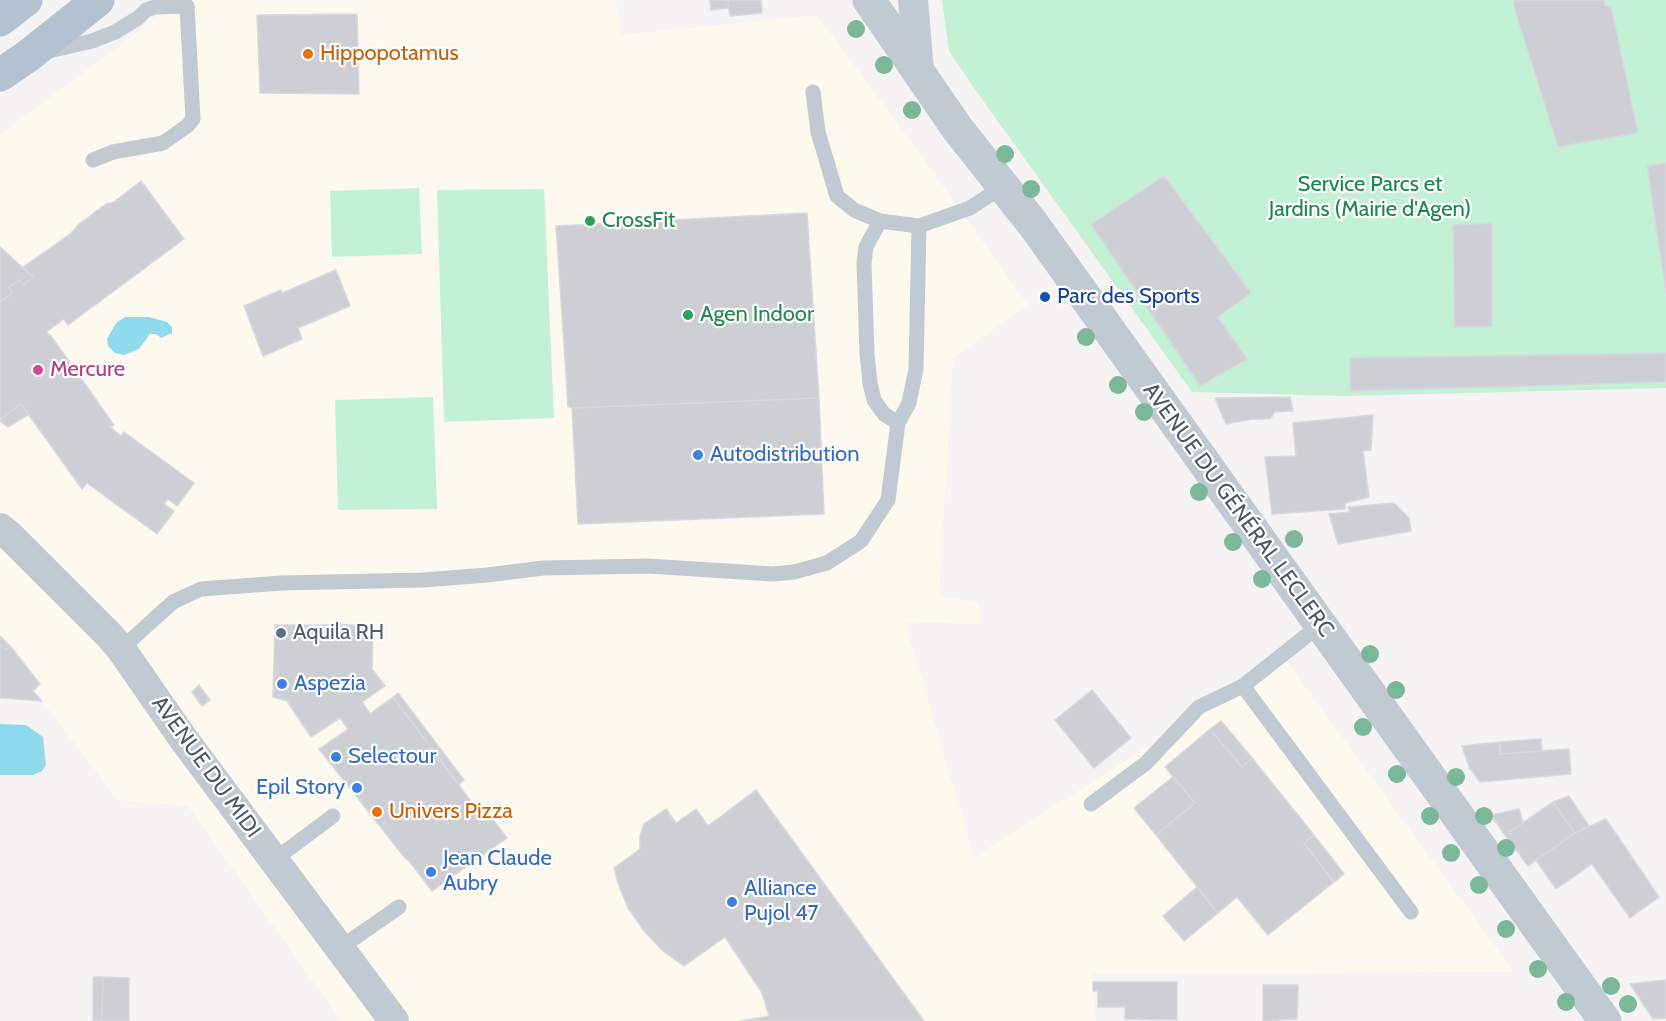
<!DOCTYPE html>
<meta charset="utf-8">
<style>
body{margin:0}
canvas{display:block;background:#f5f3f3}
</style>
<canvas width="1666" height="1021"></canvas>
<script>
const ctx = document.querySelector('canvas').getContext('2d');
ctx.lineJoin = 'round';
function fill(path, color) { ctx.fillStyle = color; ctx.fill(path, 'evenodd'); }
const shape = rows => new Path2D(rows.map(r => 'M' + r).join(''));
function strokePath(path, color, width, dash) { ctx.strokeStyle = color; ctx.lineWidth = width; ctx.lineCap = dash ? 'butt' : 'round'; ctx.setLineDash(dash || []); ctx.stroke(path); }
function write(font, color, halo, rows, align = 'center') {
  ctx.font = font + ' Cabin,sans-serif'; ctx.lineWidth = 4.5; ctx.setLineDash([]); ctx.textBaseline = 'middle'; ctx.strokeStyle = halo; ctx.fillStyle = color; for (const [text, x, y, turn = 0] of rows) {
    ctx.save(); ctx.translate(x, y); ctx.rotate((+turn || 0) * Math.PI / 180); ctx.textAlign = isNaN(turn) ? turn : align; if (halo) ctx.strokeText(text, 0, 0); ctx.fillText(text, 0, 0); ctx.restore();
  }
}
fill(shape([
 [170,0,616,0,621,35,817,15,926,162,1028,305,953,358,939,595,978,603,980,624,905,622,974,857,1285,659,1514,972,1093,974,1096,1021,341,1021,188,806,118,800,42,701,0,700,0,134,114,50,150,22]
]), '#fdf9ef');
fill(shape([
 [942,0,1666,0,1666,388,1345,396,1192,392,979,95,949,51],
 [419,188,422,254,332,257,330,191],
 [544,189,554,418,444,422,437,190],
 [433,397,437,509,338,510,335,400]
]), '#c3f1d5');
fill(shape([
 [125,317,149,317,167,322,172,327,172,333,161,338,156,334,150,334,139,349,124,355,115,353,108,346,107,339,116,323],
 [0,724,26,725,43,737,46,765,42,771,33,775,0,775]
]), '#90daee');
const building = shape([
 [710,0,728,0,729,8,711,10,710,0],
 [728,0,761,0,762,13,730,16,728,0],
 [1514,0,1604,0,1605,6,1611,6,1638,133,1558,147,1514,7,1514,0],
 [357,14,359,94,260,93,257,15,357,14],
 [1666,163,1666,293,1647,166,1666,163],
 [1164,176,1251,293,1218,317,1247,359,1200,386,1091,224,1164,176],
 [141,181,184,239,68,325,64,319,46,332,51,336,114,425,110,427,121,436,124,432,194,483,177,506,168,499,164,504,174,511,157,534,87,483,82,489,21,404,0,419,0,302,13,293,9,287,19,280,23,285,33,277,22,268,70,234,79,224,106,204,114,202,141,181],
 [807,213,819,398,572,408,568,406,556,226,807,213],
 [1492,223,1492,327,1455,327,1453,225,1492,223],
 [0,247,33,277,23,285,19,280,9,287,13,293,0,302,0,247],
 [336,270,350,306,298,328,302,339,263,356,244,306,281,290,282,293,336,270],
 [1666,353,1666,382,1351,391,1350,358,1666,353],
 [1290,397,1293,411,1275,412,1270,419,1252,419,1226,424,1215,398,1290,397],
 [819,398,824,514,578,524,572,408,819,398],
 [21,404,29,414,8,427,0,421,0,419,21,404],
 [1373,415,1371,450,1363,451,1369,497,1345,503,1345,509,1272,514,1265,457,1296,456,1293,423,1373,415],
 [1394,503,1409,518,1411,531,1338,544,1329,514,1350,512,1348,507,1394,503],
 [275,625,373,625,372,669,385,686,362,702,370,714,393,697,479,812,485,809,507,838,432,891,410,862,405,858,319,749,348,729,340,718,311,737,287,701,273,697,275,625],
 [0,636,11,647,6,650,0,644,0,636],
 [0,644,6,650,11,647,40,684,33,691,42,701,0,698,0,644],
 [199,685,210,700,202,706,192,692,199,685],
 [1092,690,1131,738,1094,768,1055,720,1092,690],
 [398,693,464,780,459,784,393,697,398,693],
 [1221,721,1252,758,1242,767,1210,729,1221,721],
 [1210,729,1242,767,1252,758,1314,835,1304,843,1334,882,1268,935,1237,897,1218,913,1156,835,1195,803,1165,767,1210,729],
 [1541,739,1542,751,1500,754,1500,742,1541,739],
 [1500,742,1500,754,1569,749,1571,774,1480,782,1469,767,1462,746,1500,742],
 [1173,777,1195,803,1156,835,1134,808,1173,777],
 [756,790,924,1021,740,1021,769,1016,762,993,725,937,684,966,662,950,644,931,628,908,619,886,614,868,640,849,640,836,644,824,666,809,676,823,696,809,708,826,756,790],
 [1569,796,1589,826,1575,833,1553,802,1569,796],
 [1553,802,1575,833,1528,866,1505,835,1553,802],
 [1519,809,1523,823,1505,835,1491,815,1519,809],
 [1606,819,1659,897,1630,918,1592,864,1556,889,1536,860,1575,833,1606,819],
 [1314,835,1344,874,1334,882,1304,843,1314,835],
 [1197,887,1218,913,1184,941,1163,916,1197,887],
 [93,977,103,977,102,1020,93,1020,93,977],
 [103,977,129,978,129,1021,93,1021,102,1020,103,977],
 [1666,980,1666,1018,1653,1019,1630,984,1666,980],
 [1093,982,1177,982,1177,1020,1125,1019,1125,1007,1098,1007,1098,991,1093,991,1093,982],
 [1263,985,1298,985,1297,1019,1263,1021,1263,985]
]);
fill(building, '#cdcfd5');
strokePath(building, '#d7d9de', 1.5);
strokePath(shape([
 [45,52,92,41,115,32,138,18,146,10,155,7,187,6,193,119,187,126,163,143,113,152,93,160],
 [813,92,818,132,837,196,854,210,880,221,919,226,970,208,1002,187],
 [880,221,866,247,864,263,867,354,870,383,874,400,884,414,898,423],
 [1320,625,1243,686,1411,912],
 [121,649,173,602,201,589,282,583,423,580,487,575,543,568,648,566,773,574,794,572,827,563,861,541,888,500,898,423,909,403,916,369,919,226],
 [1091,804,1146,763,1199,707,1243,686],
 [274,860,333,816],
 [340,948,399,907]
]), '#c1cad2', 15);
strokePath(shape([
 [913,0,919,71],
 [0,528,10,536,109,635,121,649,182,737,394,1021]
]), '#c1cad2', 30);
strokePath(shape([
 [869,0,957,128,1033,224,1605,1021]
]), '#c1cad2', 33);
strokePath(shape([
 [0,20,26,0],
 [0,75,28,56,98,0]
]), '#b3c2d1', 33);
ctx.fillStyle = '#7bb799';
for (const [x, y] of [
 [856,29],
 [884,65],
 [912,110],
 [1005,154],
 [1031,189],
 [1086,337],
 [1118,385],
 [1144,412],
 [1199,492],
 [1294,539],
 [1233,542],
 [1262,579],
 [1370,654],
 [1396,690],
 [1363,727],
 [1397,774],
 [1456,777],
 [1430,816],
 [1484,816],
 [1506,848],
 [1451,853],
 [1479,885],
 [1506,929],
 [1538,969],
 [1611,986],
 [1566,1002],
 [1628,1004]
]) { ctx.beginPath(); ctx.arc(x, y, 9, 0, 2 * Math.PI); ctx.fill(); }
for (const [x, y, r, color] of [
 [308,54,6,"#e8710a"],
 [590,221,6,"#2e9e5b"],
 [1045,297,6,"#1a4fb4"],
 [688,315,6,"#2e9e5b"],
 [38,370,6,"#d1479c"],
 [698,455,6,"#3f7fe0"],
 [281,633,6,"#5c6f8a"],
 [282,684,6,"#3f7fe0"],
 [336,757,6,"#3f7fe0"],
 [357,788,6,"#3f7fe0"],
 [377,812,6,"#e8710a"],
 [431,872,6,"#3f7fe0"],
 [732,902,6,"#3f7fe0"]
]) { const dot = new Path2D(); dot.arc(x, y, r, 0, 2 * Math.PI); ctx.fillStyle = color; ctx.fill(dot); strokePath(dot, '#fff', 2); }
write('22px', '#c56008', '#fff', [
 ["Hippopotamus",320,54],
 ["Univers Pizza",389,812]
], 'left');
write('22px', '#17864f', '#fff', [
 ["Service Parcs et",1370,185],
 ["Jardins (Mairie d'Agen)",1370,210]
]);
write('22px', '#27864d', '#fff', [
 ["CrossFit",602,221],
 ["Agen Indoor",700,315]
], 'left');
write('22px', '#164399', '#fff', [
 ["Parc des Sports",1057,297]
], 'left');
write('22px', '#b23c85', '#fff', [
 ["Mercure",50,370]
], 'left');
write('22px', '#366cbe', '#fff', [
 ["Autodistribution",710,455],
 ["Aspezia",294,684],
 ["Selectour",348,757],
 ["Epil Story",345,788,"right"],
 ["Jean Claude",443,859],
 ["Aubry",443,884],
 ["Alliance",744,889],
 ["Pujol 47",744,914]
], 'left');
write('22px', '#4a5661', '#fff', [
 ["AVENUE DU GÉNÉRAL LECLERC",1238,510,54],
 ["AVENUE DU MIDI",206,767,54]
]);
write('22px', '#4e5e75', '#fff', [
 ["Aquila RH",293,633]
], 'left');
</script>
